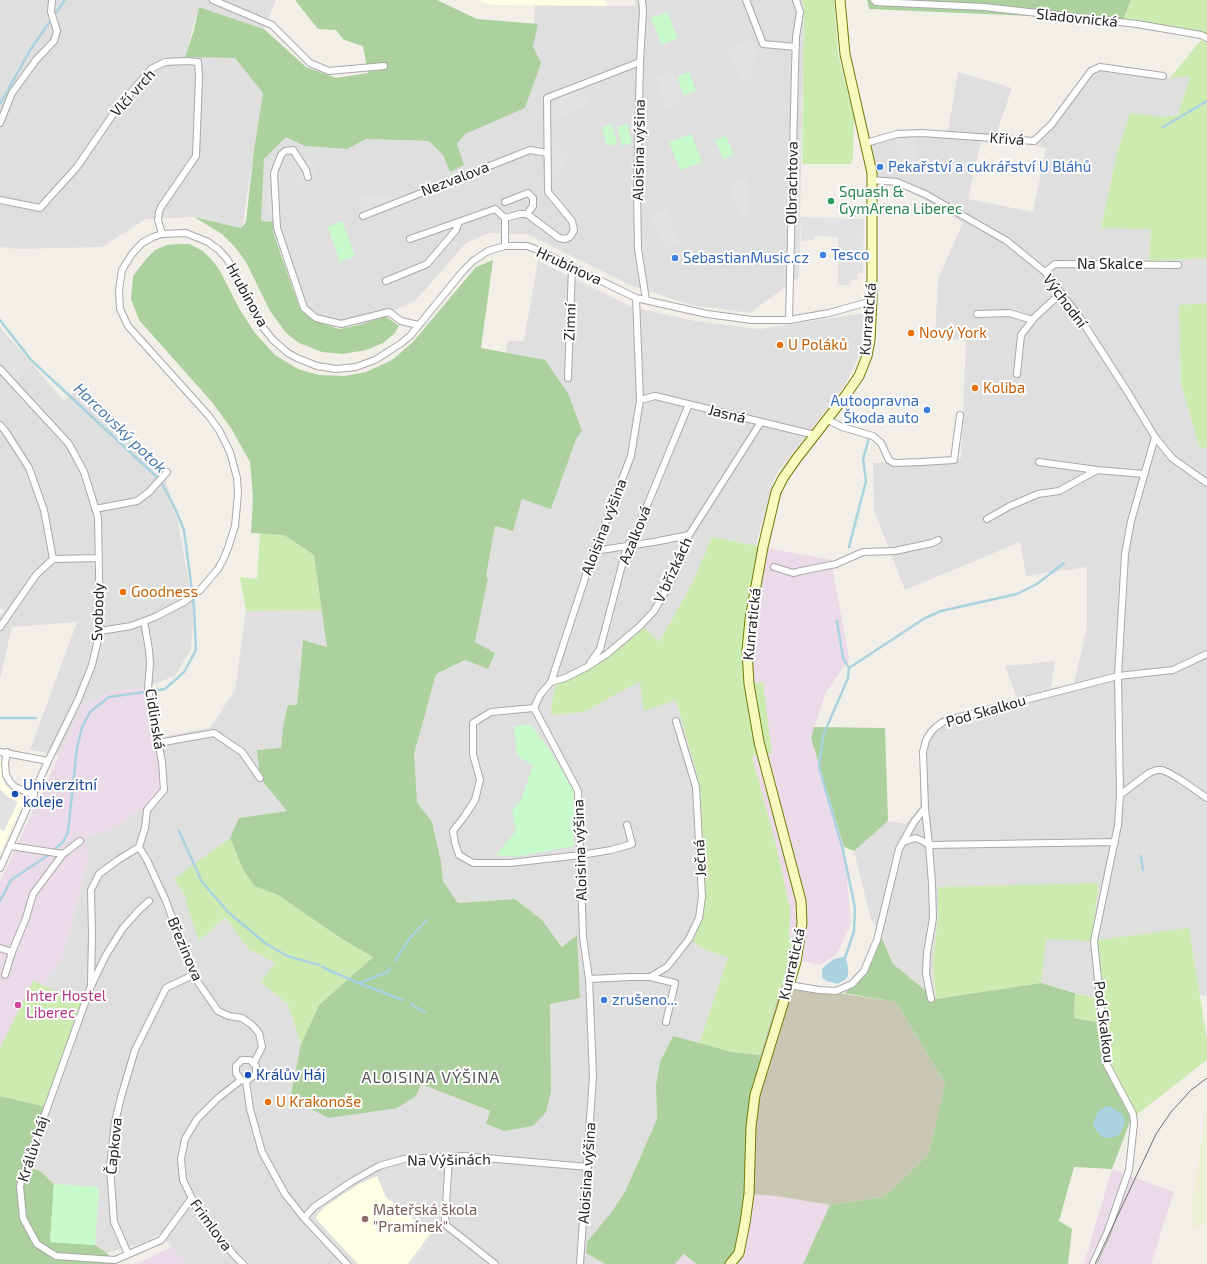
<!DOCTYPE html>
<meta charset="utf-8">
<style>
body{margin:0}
canvas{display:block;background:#f2efe9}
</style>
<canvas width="1207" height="1264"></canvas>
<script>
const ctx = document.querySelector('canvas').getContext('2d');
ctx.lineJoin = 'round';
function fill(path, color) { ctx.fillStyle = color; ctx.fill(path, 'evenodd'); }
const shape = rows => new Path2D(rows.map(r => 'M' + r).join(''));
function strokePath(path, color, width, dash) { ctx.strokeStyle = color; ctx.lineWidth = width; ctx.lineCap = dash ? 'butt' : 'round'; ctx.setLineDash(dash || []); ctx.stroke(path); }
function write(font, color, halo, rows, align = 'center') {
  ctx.font = font + ' "Exo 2",sans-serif'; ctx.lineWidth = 4; ctx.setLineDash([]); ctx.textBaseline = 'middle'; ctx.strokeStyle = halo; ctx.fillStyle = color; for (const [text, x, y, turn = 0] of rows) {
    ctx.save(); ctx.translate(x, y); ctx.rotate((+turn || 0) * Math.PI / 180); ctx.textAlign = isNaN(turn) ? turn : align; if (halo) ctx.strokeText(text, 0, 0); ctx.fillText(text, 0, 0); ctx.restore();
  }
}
fill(shape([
 [0,0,276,0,264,29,199,7,185,56,235,58,263,93,242,228,194,217,146,219,102,247,17,249,0,247],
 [635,0,802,0,804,5,799,277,750,313,691,305,632,286,527,234,489,233,466,243,415,301,363,324,332,327,304,308,273,232,277,225,261,221,264,159,286,137,347,149,366,139,429,141,443,155,450,172,457,144,465,133,525,108,541,63,533,46,535,5,636,6],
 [1101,69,1138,76,1170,78,1190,76,1178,115,1160,117,1130,114,1117,153,1101,228,1151,229,1150,261,1207,258,1207,303,1179,305,1181,384,1200,449,1207,447,1207,996,1200,995,1189,928,1095,998,1041,983,1045,938,938,887,938,916,933,965,936,999,893,964,881,936,871,919,854,851,888,821,906,824,920,806,920,750,927,729,942,717,1017,698,1005,666,1055,661,1051,688,1074,683,1087,627,1087,567,1026,576,1020,542,905,590,874,510,873,463,961,458,966,341,935,336,938,279,963,223,901,186,878,183,870,138,948,130,958,72,1012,88,994,141,981,140,968,199,1033,212,1046,148,1031,145,1093,73],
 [538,261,632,307,695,321,760,329,864,313,861,352,845,385,775,476,756,545,712,537,692,584,659,642,556,684,551,715,584,712,641,680,676,700,700,785,705,894,703,913,693,940,705,950,728,957,699,1044,673,1036,660,1062,656,1085,657,1119,625,1192,610,1214,587,1253,605,1264,188,1264,159,1234,143,1243,107,1253,95,1245,99,1187,54,1184,40,1171,30,1168,27,1164,84,1003,41,985,62,959,88,860,85,838,110,830,157,747,166,736,210,728,235,690,246,611,322,610,327,647,303,640,297,705,289,705,283,726,281,748,257,750,260,778,287,811,239,818,230,838,175,879,187,898,199,941,225,917,251,952,253,951,276,963,261,982,288,1004,301,1044,288,1108,292,1106,308,1107,329,1118,421,1084,491,1112,486,1124,504,1131,534,1126,551,1091,550,1003,577,936,563,947,542,920,515,899,458,903,443,881,441,862,432,822,417,802,413,754,436,674,465,660,488,669,495,653,475,642,488,578,486,576,495,526,513,531,522,499,581,431,545,360,506,353,508,341,524,341],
 [0,327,64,401,81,386,165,478,178,522,194,612,191,649,175,676,143,688,111,692,83,704,59,755,30,750,77,622,12,627,0,679,0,615,5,611,0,607]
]), '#e0dfdf');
fill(shape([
 [763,547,831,560,849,659,825,694,811,738,844,847,851,923,837,954,820,965,789,958,794,939,789,938,790,908,775,841,752,756,772,753,763,683,749,684,747,651],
 [143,688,157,747,161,785,152,801,110,830,85,838,88,860,62,959,41,985,33,982,0,1048,0,881,83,704,111,692],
 [1112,1169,1174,1192,1151,1264,1084,1264],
 [749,1194,776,1196,830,1205,803,1264,730,1264],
 [171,1247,188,1264,137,1264],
 [684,1254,696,1264,675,1264]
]), '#ebdbe8');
fill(shape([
 [477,0,605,0,607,6,492,5],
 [0,755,4,784,24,801,0,853],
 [377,1176,386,1197,431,1233,408,1264,358,1264,316,1219,317,1215,326,1206,359,1184]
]), '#ffffe5');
fill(shape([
 [782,984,896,1002,945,1083,929,1154,884,1197,830,1205,776,1196,749,1194,751,1127,766,1058,760,1055]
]), '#c7c7b4');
fill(shape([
 [1207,1106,1207,1223,1195,1229,1191,1210]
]), '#eef0d5');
fill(shape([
 [802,0,834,0,838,53,854,119,853,156,851,164,802,164,804,5],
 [1131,0,1207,0,1207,258,1149,261,1151,229,1101,228,1117,153,1130,113,1160,117,1178,115,1190,76,1170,78,1205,35,1123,20],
 [1207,303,1207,447,1200,449,1181,384,1179,305],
 [260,533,284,535,314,555,322,610,246,611,240,577,257,579],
 [712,537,763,547,750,619,749,684,763,682,772,753,752,756,775,841,790,908,789,938,794,938,786,972,760,1055,732,1052,699,1044,728,957,705,950,693,941,703,913,705,894,700,785,676,700,644,711,640,681,584,712,551,715,552,702,556,684,578,675,643,626,659,642,692,584],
 [230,838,242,867,254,886,278,895,342,939,373,957,319,1005,301,1044,288,1004,261,982,275,963,253,951,251,952,225,917,199,941,185,900,187,898,174,879],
 [1099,883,1091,941,1189,928,1207,1040,1207,1060,1131,1119,1104,1064,1096,1022,1074,1018,1075,993,1095,998,1091,941,1046,939,1041,983,936,999,933,965,938,916,938,887],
 [33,981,84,1003,47,1107,0,1096,0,1048]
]), '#cdebb0');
fill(shape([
 [295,0,437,0,477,19,538,24,533,46,541,63,525,108,465,134,457,144,464,165,450,172,443,155,429,141,366,139,347,149,305,146,286,137,264,159,261,221,273,222,273,232,300,309,315,321,339,329,363,324,385,316,399,326,394,334,383,343,366,350,343,354,322,352,299,343,286,333,270,311,246,262,235,247,222,234,194,217,241,228,246,222,254,150,263,93,235,58,185,57,194,30,199,7,264,29,306,67,336,78,368,73,363,46,344,40,336,30,318,29],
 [867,0,1131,0,1123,20,869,9],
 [180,244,189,244,203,251,210,258,219,269,240,310,255,333,275,355,298,369,319,375,345,376,366,372,392,360,412,343,476,267,493,260,481,348,545,360,568,393,582,431,576,439,551,509,522,499,513,531,495,526,486,576,488,578,475,642,495,653,488,669,465,660,436,674,414,754,417,802,432,822,441,862,443,881,458,903,515,899,542,920,562,947,577,935,580,998,550,1004,551,1091,546,1112,533,1126,504,1131,486,1124,490,1111,421,1084,416,1096,397,1108,329,1118,307,1107,292,1106,288,1108,301,1044,319,1005,373,957,342,939,278,895,254,886,242,867,230,838,239,818,287,811,260,778,257,750,281,748,283,726,288,705,297,705,303,640,327,647,314,555,284,535,251,533,253,497,250,462,231,428,211,401,139,320,131,299,133,276,146,259,155,250,167,245],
 [814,727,885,728,888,821,854,851,844,847,811,738],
 [881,936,893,964,936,999,1041,983,1075,993,1074,1018,1096,1022,1104,1064,1131,1119,1112,1169,1074,1167,1059,1221,1072,1229,1068,1264,803,1264,830,1205,884,1197,929,1154,945,1083,896,1002,844,993,856,985,866,974],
 [673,1036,732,1052,760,1055,766,1058,755,1095,745,1223,730,1264,696,1264,684,1254,675,1264,605,1264,586,1253,587,1242,610,1214,625,1192,657,1119,656,1085,660,1062],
 [0,1096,47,1107,27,1164,30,1168,40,1171,54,1184,50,1242,95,1245,107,1253,116,1264,0,1264]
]), '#add19e');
fill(shape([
 [667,12,678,38,662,45,651,18],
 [689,72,696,91,684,95,677,77],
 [612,124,617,144,607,146,602,127],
 [627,124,632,143,622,146,617,127],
 [691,134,702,162,680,170,669,142],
 [726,136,734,155,723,159,715,140],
 [342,221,355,256,340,262,328,227],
 [531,725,552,753,574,792,574,846,515,857,496,855,516,831,512,811,522,798,533,765,517,756,514,726],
 [54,1184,99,1187,95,1245,50,1242]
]), '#c8facc');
fill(shape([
 [752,40,756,49,753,68,748,76,741,79,728,49],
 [672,72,683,102,666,109,656,78],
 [581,82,590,106,551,121,545,120,546,107,543,107,544,97],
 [545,132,571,159,551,178,544,174],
 [914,137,917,171,901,176,895,138],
 [302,155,305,159,310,157,315,174,313,179,301,183,294,163],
 [268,159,281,161,279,217,266,216],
 [746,178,749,185,749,214,740,217,729,185],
 [360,194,407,198,359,217],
 [667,210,679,242,664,248,651,216],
 [800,217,864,219,863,273,858,273,857,280,851,280,850,285,838,285,838,237,814,236,813,240,801,241],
 [0,331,32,367,17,380,0,361],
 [0,789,8,797,18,802,4,831,0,829],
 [428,1238,430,1241,414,1264,409,1264]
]), '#e2e2e2');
fill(shape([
 [843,957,846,958,848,967,848,976,846,979,838,984,826,981,822,977,822,969,827,964,834,959],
 [1107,1106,1110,1106,1121,1113,1125,1120,1124,1126,1119,1135,1112,1138,1102,1137,1096,1130,1093,1124,1098,1111]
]), '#aad3df');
strokePath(shape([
 [0,104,32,47,65,0],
 [1163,127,1207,101],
 [0,320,31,360,160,480,174,506,184,530,194,606,196,650,184,672,165,689,109,697,90,712,82,727,77,748,68,832,63,842,47,856,11,880,0,901],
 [849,547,866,481,863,459,869,438],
 [837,621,843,658,849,668,848,678,823,736,819,767,843,850,855,908,854,931,844,961],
 [849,668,925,618,941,611,1017,594,1037,584,1064,563],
 [0,718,36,718],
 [179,831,202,882,228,912,265,943,287,956,319,965],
 [1141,856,1143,870],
 [395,961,409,939,427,920],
 [322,967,358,983,403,1000],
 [359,983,388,972,390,968],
 [411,1004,425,1012]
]), '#aad3df', 2.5);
const street = shape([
 [213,0,272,25,310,63,329,71,384,66],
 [642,0,643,10,640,62,637,191,638,249,646,300],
 [746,0,763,44,796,47],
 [874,0,876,2,984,7,1137,24,1201,35,1207,38],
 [0,123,12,93,36,60,54,41,57,31,51,12,52,0],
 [866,143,897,134,922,133,1034,141,1051,125,1091,71,1100,67,1163,76],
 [308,177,306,170,293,150,285,151,281,155,274,173,277,228,304,308,316,318,341,324,389,312,401,321,418,325],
 [872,180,897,182,927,195,1007,241,1045,272,1078,315,1127,391,1155,437,1172,458,1207,483],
 [0,200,40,208,77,167,116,110,151,69,165,62,187,61,198,62,199,77,196,156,161,207,159,212,158,220,162,234],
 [505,202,528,193,533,198,533,206,527,214,520,214,505,218],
 [527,214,559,238,565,239,570,237,574,230,572,221,548,192,547,98,640,62],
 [363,216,530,150,547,153],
 [410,239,495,209,505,218,505,246],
 [1045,272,1055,264,1178,265],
 [386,281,427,264,456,230,459,222],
 [977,314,1009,313,1033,320],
 [789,320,795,69,796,37,800,12,796,0],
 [0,369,69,444,84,472,98,517,100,631,92,665,78,700,48,761,0,868],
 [1017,374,1021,335,1035,317,1061,293],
 [568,378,572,266],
 [640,400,655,396,815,435],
 [828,420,842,427,873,436,881,443,889,460,894,463,921,462,954,460,960,415],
 [0,425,6,432,29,468,44,510,53,559],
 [1039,462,1097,470],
 [95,509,137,501,149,492,167,472],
 [987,519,1010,506,1038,494,1059,491,1097,470,1144,474],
 [594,551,654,542,689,535],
 [774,567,793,573,801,571,836,564,863,552,895,551,932,543,938,540],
 [0,627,36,575,53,559,99,558],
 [100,631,131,626,155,617,184,602,200,590,218,569,223,560,228,548,235,526,238,494,237,478,230,452,219,430,208,415,128,326,120,309,119,290,122,270,132,254,142,243,153,237,162,234,186,233,208,242,219,250,227,259,233,269,250,306,261,325,273,340,288,353,297,358,317,366,336,369,356,367,375,360,400,344,410,336,463,271,473,261,488,251,505,246,527,246,538,250,636,298,707,314,752,320,789,320,829,313,872,301],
 [590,663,600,649,627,546,634,537,689,404],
 [551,682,565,678,587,667,607,654,640,626,654,611,674,576,689,535,761,422],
 [534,708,491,712,473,723,473,754,480,780,475,800,464,817,453,831,455,843,459,855,473,863,510,863,581,855,611,850,632,844,627,825],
 [158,743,214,733,242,752,260,778],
 [0,752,48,761],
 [7,752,5,763,6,775,10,782,15,787,34,795],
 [1120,795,1149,773,1157,770,1162,770,1169,773,1181,780,1207,798],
 [903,842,915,838,921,840,929,845,932,884,933,918,927,953,926,974,931,999],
 [1115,842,929,845,925,808,923,752,926,740,931,732,936,727,943,722,952,719,1118,676,1173,670,1207,654],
 [10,846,63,854],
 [139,847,147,860,166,901,193,975,218,1011,229,1016,242,1018,252,1025,259,1033,262,1047,254,1063],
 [139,847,145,828,147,810,164,790,162,762,148,689,150,664,149,650,144,621],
 [149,901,140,909,123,928,106,955,91,986,27,1164,20,1186,23,1218,37,1244,56,1256,115,1260,161,1240,191,1199],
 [0,948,12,952],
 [5,975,12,952,26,918,33,894,63,854,80,841],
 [650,977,675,983,666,1022],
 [589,979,631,977,650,977,667,967,689,939,699,918,702,897,696,787,676,721],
 [91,983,92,934,91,890,99,874,118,860,139,847],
 [789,985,819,990,836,991,852,984,864,971,877,940,899,849,914,822,925,808],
 [242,1060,250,1060,256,1066,256,1074,246,1081,241,1080,236,1073,236,1066,242,1060],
 [241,1080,218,1098,197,1119,185,1139,181,1159,183,1180,199,1213,234,1255,243,1264],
 [246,1081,250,1109,262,1152,285,1194,304,1218,347,1264],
 [449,1157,445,1220,447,1226,495,1264],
 [304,1218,314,1207,351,1182,379,1166,404,1159,463,1156,588,1167],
 [128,1254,114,1222,110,1167,115,1122,121,1097,135,1050,166,988,193,975],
 [580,1264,593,1076,589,979,583,937,578,791,534,708,540,695,551,682,591,560,631,456,640,400,636,298],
 [1093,1264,1107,1233,1129,1170,1134,1123,1133,1114,1107,1065,1094,941,1118,825,1120,795,1118,676,1125,554,1131,521,1155,437]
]);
const secondary = shape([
 [730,1264,739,1253,745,1223,749,1194,751,1127,755,1095,796,962,802,923,801,901,759,742,749,684,747,651,750,619,763,547,776,492,783,478,797,458,846,395,859,376,867,356,870,340,872,301,872,173,845,54,840,0]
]);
strokePath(street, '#a9a9a9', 8);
strokePath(secondary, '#707d05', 11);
strokePath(street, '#fff', 6);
strokePath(secondary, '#f7fabf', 9);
strokePath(shape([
 [1095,1264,1156,1134,1171,1112,1191,1090,1207,1078]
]), '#707070', 1);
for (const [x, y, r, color] of [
 [880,167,4,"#3f7fe0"],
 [831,201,4,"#2e9e5b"],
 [823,255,4,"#3f7fe0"],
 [675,258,4,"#3f7fe0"],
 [911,333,4,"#e8710a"],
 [780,345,4,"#e8710a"],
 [975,388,4,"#e8710a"],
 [927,410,4,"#3f7fe0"],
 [123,592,4,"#e8710a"],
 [15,794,4,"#1a4fb4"],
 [604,1000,4,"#3f7fe0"],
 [18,1005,4,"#d1479c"],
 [248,1075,4,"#1a4fb4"],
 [268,1102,4,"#e8710a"],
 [365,1219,4,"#8d6e63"]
]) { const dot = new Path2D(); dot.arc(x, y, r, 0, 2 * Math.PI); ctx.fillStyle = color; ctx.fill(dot); strokePath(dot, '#fff', 1.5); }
write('15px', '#222', '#fff', [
 ["Sladovnická",1077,18,6],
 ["Vlčí vrch",133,93,-48],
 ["Křivá",1007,139,4],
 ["Aloisina výšina",639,150,-89],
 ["Nezvalova",455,179,-21],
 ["Olbrachtova",792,183,-89],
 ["Na Skalce",1110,264],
 ["Hrubínova",569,266,25],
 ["Hrubínova",247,295,61],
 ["Východní",1065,301,53],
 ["Kunratická",868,319,-85],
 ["Zimní",570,322,-88],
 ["Jasná",727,414,14],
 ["Aloisina výšina",604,527,-69],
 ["Azalková",635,535,-68],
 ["V břízkách",673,570,-65],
 ["Svobody",98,612,-88],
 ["Kunratická",752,624,-84],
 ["Pod Skalkou",986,711,-16],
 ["Cidlinská",155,719,81],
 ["Aloisina výšina",580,850,-92],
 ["Ječná",700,858,-93],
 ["Březinova",185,949,67],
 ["Kunratická",792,964,-77],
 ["Pod Skalkou",1104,1022,83],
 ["Čapkova",114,1146,-84],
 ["Králův háj",33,1149,-72],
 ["Na Výšinách",449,1160,-1],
 ["Aloisina výšina",587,1173,-86],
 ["Frimlova",211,1225,54]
]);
write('15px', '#366cbe', '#fff', [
 ["Pekařství a cukrářství U Bláhů",888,167],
 ["Tesco",831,255],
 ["SebastianMusic.cz",683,258],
 ["Autoopravna",919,401,"right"],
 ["Škoda auto",919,418,"right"],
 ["zrušeno...",612,1000]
], 'left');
write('15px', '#27864d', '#fff', [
 ["Squash &",839,192],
 ["GymArena Liberec",839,209]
], 'left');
write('15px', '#c56008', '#fff', [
 ["Nový York",919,333],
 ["U Poláků",788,345],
 ["Koliba",983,388],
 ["Goodness",131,592],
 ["U Krakonoše",276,1102]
], 'left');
write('15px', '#164399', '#fff', [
 ["Univerzitní",23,785],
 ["koleje",23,802],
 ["Králův Háj",256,1075]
], 'left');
write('15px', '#b23c85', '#fff', [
 ["Inter Hostel",26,996],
 ["Liberec",26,1013]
], 'left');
write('15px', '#785e54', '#fff', [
 ["Mateřská škola",373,1210],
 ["\"Pramínek\"",373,1227]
], 'left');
write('italic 16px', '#4a7aab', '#fff', [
 ["Harcovský potok",120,428,44]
]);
ctx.letterSpacing = '1px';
write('16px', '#555', '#fff', [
 ["ALOISINA VÝŠINA",431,1078]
]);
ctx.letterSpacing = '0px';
</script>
